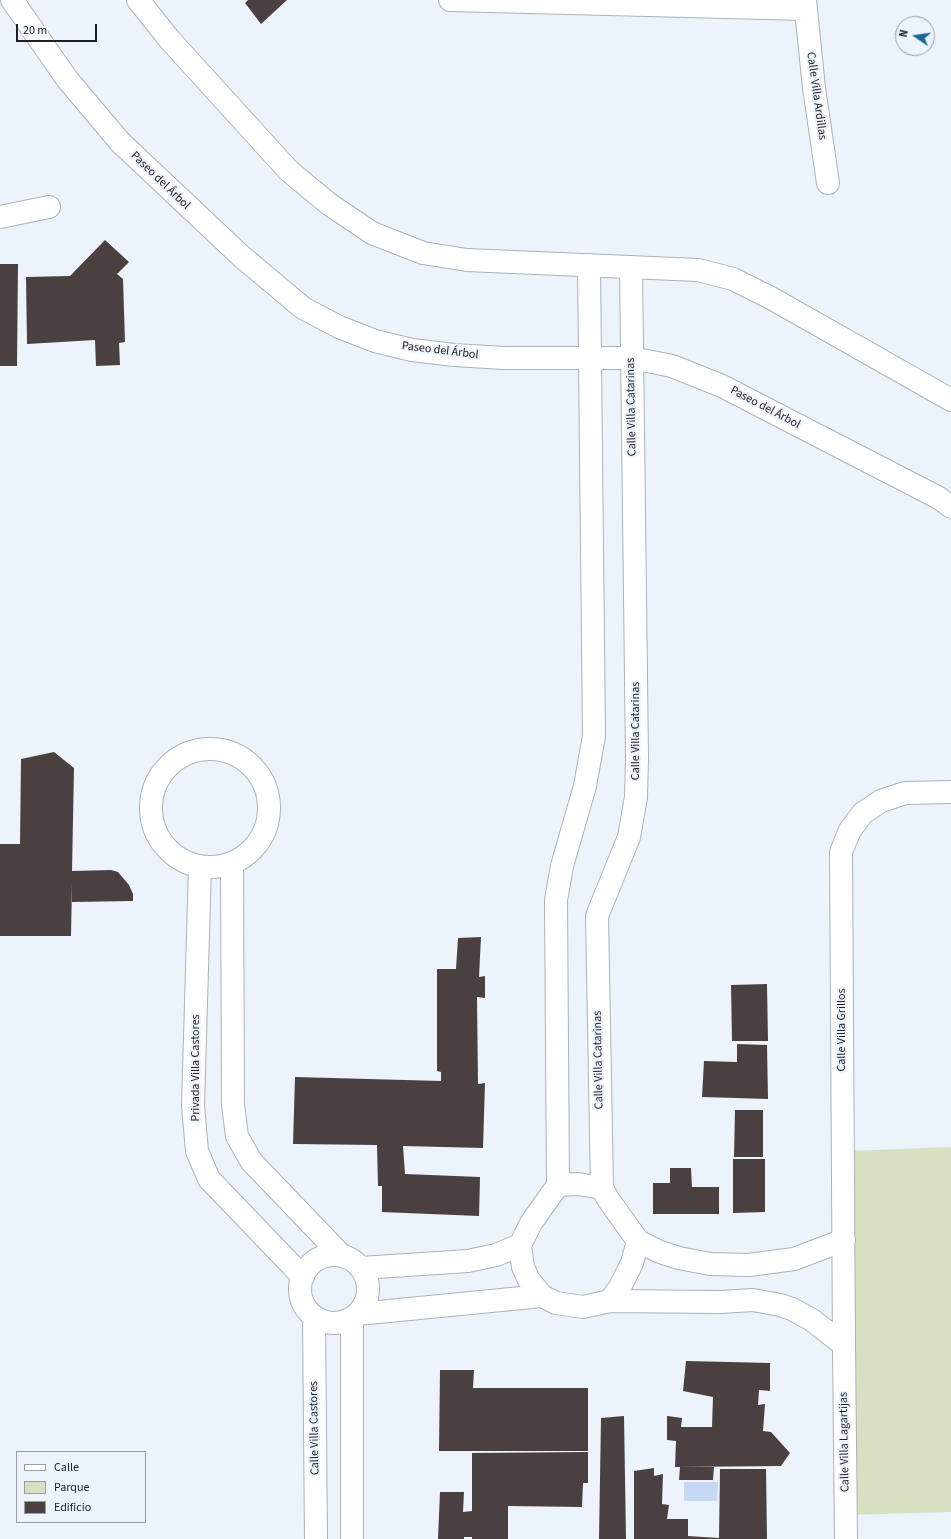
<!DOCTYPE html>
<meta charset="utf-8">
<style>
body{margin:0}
#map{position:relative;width:951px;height:1539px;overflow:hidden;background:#edf3fb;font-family:"Source Sans 3",sans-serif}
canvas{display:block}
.legend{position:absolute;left:16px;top:1451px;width:130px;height:72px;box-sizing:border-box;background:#edf3fb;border:1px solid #9a9ea4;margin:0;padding:5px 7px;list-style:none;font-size:12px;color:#1d1f22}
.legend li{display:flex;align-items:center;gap:8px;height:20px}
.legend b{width:20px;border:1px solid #9a9ea4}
.north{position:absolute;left:895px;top:16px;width:40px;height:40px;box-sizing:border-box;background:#edf3fb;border:1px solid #9a9ea4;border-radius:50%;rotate:283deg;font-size:11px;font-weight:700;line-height:16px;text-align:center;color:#1d1f22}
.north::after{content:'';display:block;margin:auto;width:14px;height:18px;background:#166698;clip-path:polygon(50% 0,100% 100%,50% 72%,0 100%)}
.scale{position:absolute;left:16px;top:24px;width:81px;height:18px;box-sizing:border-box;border:2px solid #1d1f22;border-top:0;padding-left:5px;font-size:12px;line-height:14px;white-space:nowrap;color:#1d1f22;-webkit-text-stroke:3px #edf3fb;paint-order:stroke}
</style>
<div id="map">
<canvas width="951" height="1539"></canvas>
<ul class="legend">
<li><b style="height:5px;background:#fff"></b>Calle</li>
<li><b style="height:11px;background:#d7e0c1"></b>Parque</li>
<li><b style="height:11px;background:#49403f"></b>Edificio</li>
</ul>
<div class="north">N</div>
<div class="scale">20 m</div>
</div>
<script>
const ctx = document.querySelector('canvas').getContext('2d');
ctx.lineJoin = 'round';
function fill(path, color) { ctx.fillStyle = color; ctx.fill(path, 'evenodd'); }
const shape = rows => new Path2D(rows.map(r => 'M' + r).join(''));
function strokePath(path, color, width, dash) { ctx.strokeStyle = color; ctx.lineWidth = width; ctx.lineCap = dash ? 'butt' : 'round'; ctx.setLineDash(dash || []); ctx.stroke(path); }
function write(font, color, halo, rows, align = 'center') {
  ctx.font = font + ' "Source Sans 3",sans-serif'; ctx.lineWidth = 4; ctx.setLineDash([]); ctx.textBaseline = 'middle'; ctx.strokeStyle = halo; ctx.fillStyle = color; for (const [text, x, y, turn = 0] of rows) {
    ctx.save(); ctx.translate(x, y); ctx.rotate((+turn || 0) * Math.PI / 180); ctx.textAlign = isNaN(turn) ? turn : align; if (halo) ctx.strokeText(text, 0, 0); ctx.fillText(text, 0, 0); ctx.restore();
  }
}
fill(shape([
 [951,1147,951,1512,848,1515,848,1151]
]), '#d7e0c1');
fill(shape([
 [684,1482,718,1482,717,1501,684,1501]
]), '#c5d8f4');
fill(shape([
 [248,0,287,0,261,24,245,3],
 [105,240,129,262,117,274,123,279,125,342,119,343,120,365,96,366,95,340,27,344,26,277,70,276],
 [0,264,18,264,17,366,0,366],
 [54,752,74,768,72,871,111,870,118,872,129,885,133,894,133,901,72,902,72,883,71,936,0,936,0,844,20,844,21,759],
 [481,937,479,977,485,976,485,998,477,997,478,1084,485,1083,483,1148,403,1146,405,1174,480,1177,479,1216,382,1212,382,1186,378,1186,377,1145,293,1144,295,1077,441,1081,441,1072,437,1071,437,969,456,969,458,938],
 [767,984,768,1041,732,1041,731,985],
 [737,1044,767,1045,768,1099,702,1097,704,1061,737,1062],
 [735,1110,763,1110,763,1157,734,1157],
 [733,1159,765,1159,765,1212,733,1213],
 [670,1168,691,1168,692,1187,719,1187,719,1214,653,1214,653,1183,670,1183],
 [686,1361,770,1363,770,1391,759,1390,758,1405,765,1404,763,1431,771,1432,790,1453,781,1466,675,1467,676,1441,667,1440,667,1416,682,1418,681,1427,712,1427,713,1397,683,1391],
 [440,1370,474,1370,473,1388,588,1388,588,1451,439,1451],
 [624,1416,626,1539,599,1539,601,1418],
 [588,1452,588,1483,583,1483,582,1507,508,1506,508,1539,472,1539,472,1537,464,1537,464,1539,438,1539,440,1492,464,1492,463,1512,472,1511,472,1453],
 [680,1467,714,1467,713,1480,679,1480],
 [654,1468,654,1476,663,1474,662,1504,669,1505,667,1519,688,1519,688,1536,719,1538,720,1469,766,1469,767,1539,634,1539,634,1471]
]), '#49403f');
const minor = shape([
 [12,0,67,79,120,142,241,256,303,308,339,327,375,341,412,350,454,355,504,358,632,358,672,366,722,386,939,498,951,507],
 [138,0,169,39,289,171,329,204,372,233,423,253,467,260,698,270,733,279,771,298,951,400],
 [450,0,805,9],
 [805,0,814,88,828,183],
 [0,217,49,207],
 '151 808a59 59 0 1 1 118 0a59 59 0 1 1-118 0Z',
 [232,863,233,1105,237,1136,251,1161,342,1256],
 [200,866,193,1106,197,1151,209,1179,303,1277],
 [558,1185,556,900,562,866,585,786,594,736,589,265],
 [602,1188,578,1184,558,1185,531,1223,520,1245,523,1267,529,1280,542,1296,556,1303,583,1307,610,1301,620,1287,632,1263,638,1241,608,1199,602,1188,597,916,629,837,636,797,637,758,631,267],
 [638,1241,660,1252,679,1258,710,1264,749,1265,794,1259,844,1240],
 '300 1289a34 34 0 1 1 68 0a34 34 0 1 1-68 0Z',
 [361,1268,468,1261,496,1255,520,1245],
 [610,1301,721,1302,753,1300,780,1305,792,1309,812,1320,844,1345],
 [358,1314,542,1296],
 [314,1317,316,1539],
 [352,1318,352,1539],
 [846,1539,844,1345,841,852,850,830,863,813,881,801,905,793,951,792]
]);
strokePath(minor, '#acb2b9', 24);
strokePath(minor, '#fff', 22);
write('12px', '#1d1f22', '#edf3fb', [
 ["Calle Villa Ardillas",816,96,82],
 ["Paseo del Árbol",160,181,44],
 ["Paseo del Árbol",440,351,7],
 ["Calle Villa Catarinas",632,407,-91],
 ["Paseo del Árbol",765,408,28],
 ["Calle Villa Catarinas",636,731,-90],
 ["Calle Villa Grillos",842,1030,-90],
 ["Calle Villa Catarinas",599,1060,-91],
 ["Privada Villa Castores",196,1068,-90],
 ["Calle Villa Castores",315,1428,-91],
 ["Calle Villa Lagartijas",845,1442,-91]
]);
</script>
